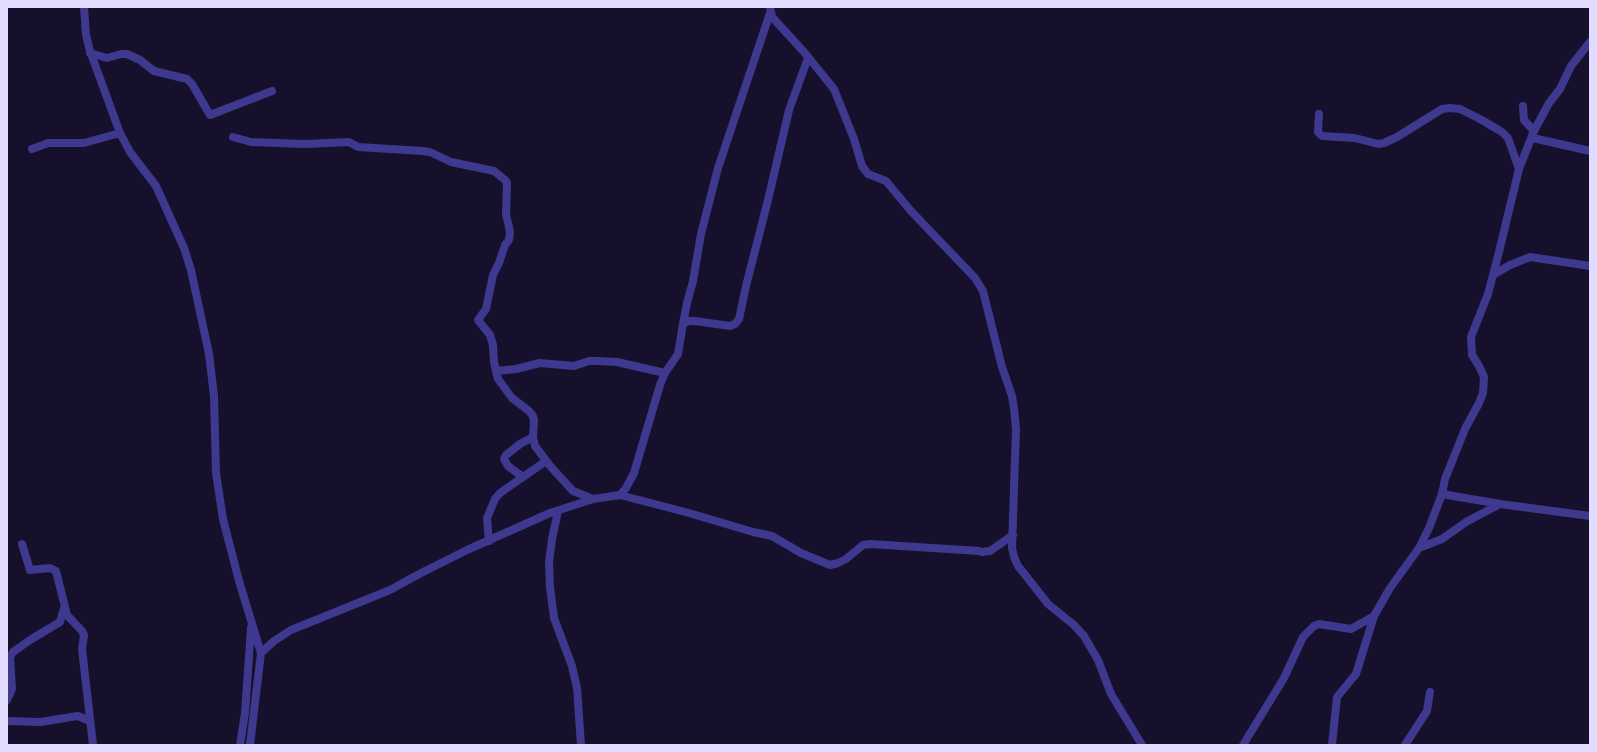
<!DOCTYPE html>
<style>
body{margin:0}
#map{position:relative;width:1597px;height:752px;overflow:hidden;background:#16102d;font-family:"Fira Sans Condensed",sans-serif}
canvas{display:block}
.frame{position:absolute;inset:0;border:8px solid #e1dcff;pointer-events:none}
</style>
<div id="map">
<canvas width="1597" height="752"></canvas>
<div class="frame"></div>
</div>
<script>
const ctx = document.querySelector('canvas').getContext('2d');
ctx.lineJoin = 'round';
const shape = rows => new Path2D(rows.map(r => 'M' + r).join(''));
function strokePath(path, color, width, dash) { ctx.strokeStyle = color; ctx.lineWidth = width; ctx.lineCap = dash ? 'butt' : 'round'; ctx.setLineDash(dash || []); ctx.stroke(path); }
strokePath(shape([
 [84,7,86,35,90,51,120,133,130,152,156,186,184,248,191,270,209,354,214,396,216,473,223,519,239,581,261,653,250,745],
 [770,7,772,17,804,52,834,89,854,139,862,166,868,174,886,181,910,210,975,278,983,291,1002,367,1012,396,1014,409,1016,429,1012,548,1014,557,1018,566,1030,581,1048,604,1074,625,1084,636,1098,660,1111,694,1142,745],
 [90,53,107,58,121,54,127,54,140,60,154,71,187,79,192,84,210,115,272,91],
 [1523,106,1524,120,1534,131],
 [1319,114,1318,132,1322,136,1355,138,1378,144,1384,143,1397,137,1442,109,1450,108,1460,109,1480,119,1502,132,1508,138,1519,169],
 [233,137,251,142,305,144,349,142,358,147,423,151,430,152,451,162,494,171,505,180,507,183,506,214,510,232,509,240,505,245,499,263,493,275,486,309,478,320,490,335,493,345,494,362,498,379,512,398,529,411,533,416,534,420,533,437,535,446,551,467,573,491,593,499],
 [1533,138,1590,151],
 [32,149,48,143,84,143,120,133],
 [1493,275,1510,265,1530,257,1590,266],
 [683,324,687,303,693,281,701,234,718,168,770,13],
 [496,371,516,369,540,363,574,366,589,361,598,361,617,362,665,373],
 [523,477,508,466,504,459,506,455,520,444,533,437],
 [1442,494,1500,504,1590,516],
 [620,495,689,513,753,532,772,536,801,553,830,565,838,563,846,559,863,545,870,544,979,551,982,552,990,551,1013,535],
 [558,511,552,539,549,562,550,587,554,618,572,666,577,688,581,745],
 [489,541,487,518,495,499,500,493,546,461],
 [22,544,30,570,50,568,56,571,67,615,82,631,84,635,82,649,93,745],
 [1419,548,1442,539,1466,522,1500,504],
 [261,653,274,641,291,630,390,590,421,573,467,550,550,513,593,499,620,495,626,488,634,473,660,385,665,373,678,354,683,324,689,321,695,321,730,326,735,324,739,319,746,286,768,200,789,110,808,58],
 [7,700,12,689,10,657,13,652,30,640,60,622,64,608],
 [7,721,40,722,78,716,90,721],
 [240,745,245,713,251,628],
 [1243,745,1284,678,1303,637,1314,626,1319,624,1351,629,1374,616],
 [1332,745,1337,697,1356,674,1374,616,1390,588,1419,548,1429,528,1442,494,1445,479,1465,429,1479,403,1483,393,1484,377,1479,366,1472,355,1471,337,1488,294,1498,256,1519,169,1534,131,1549,103,1560,89,1571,66,1590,42],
 [1405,745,1427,711,1430,692]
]), '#3e398e', 8);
</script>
